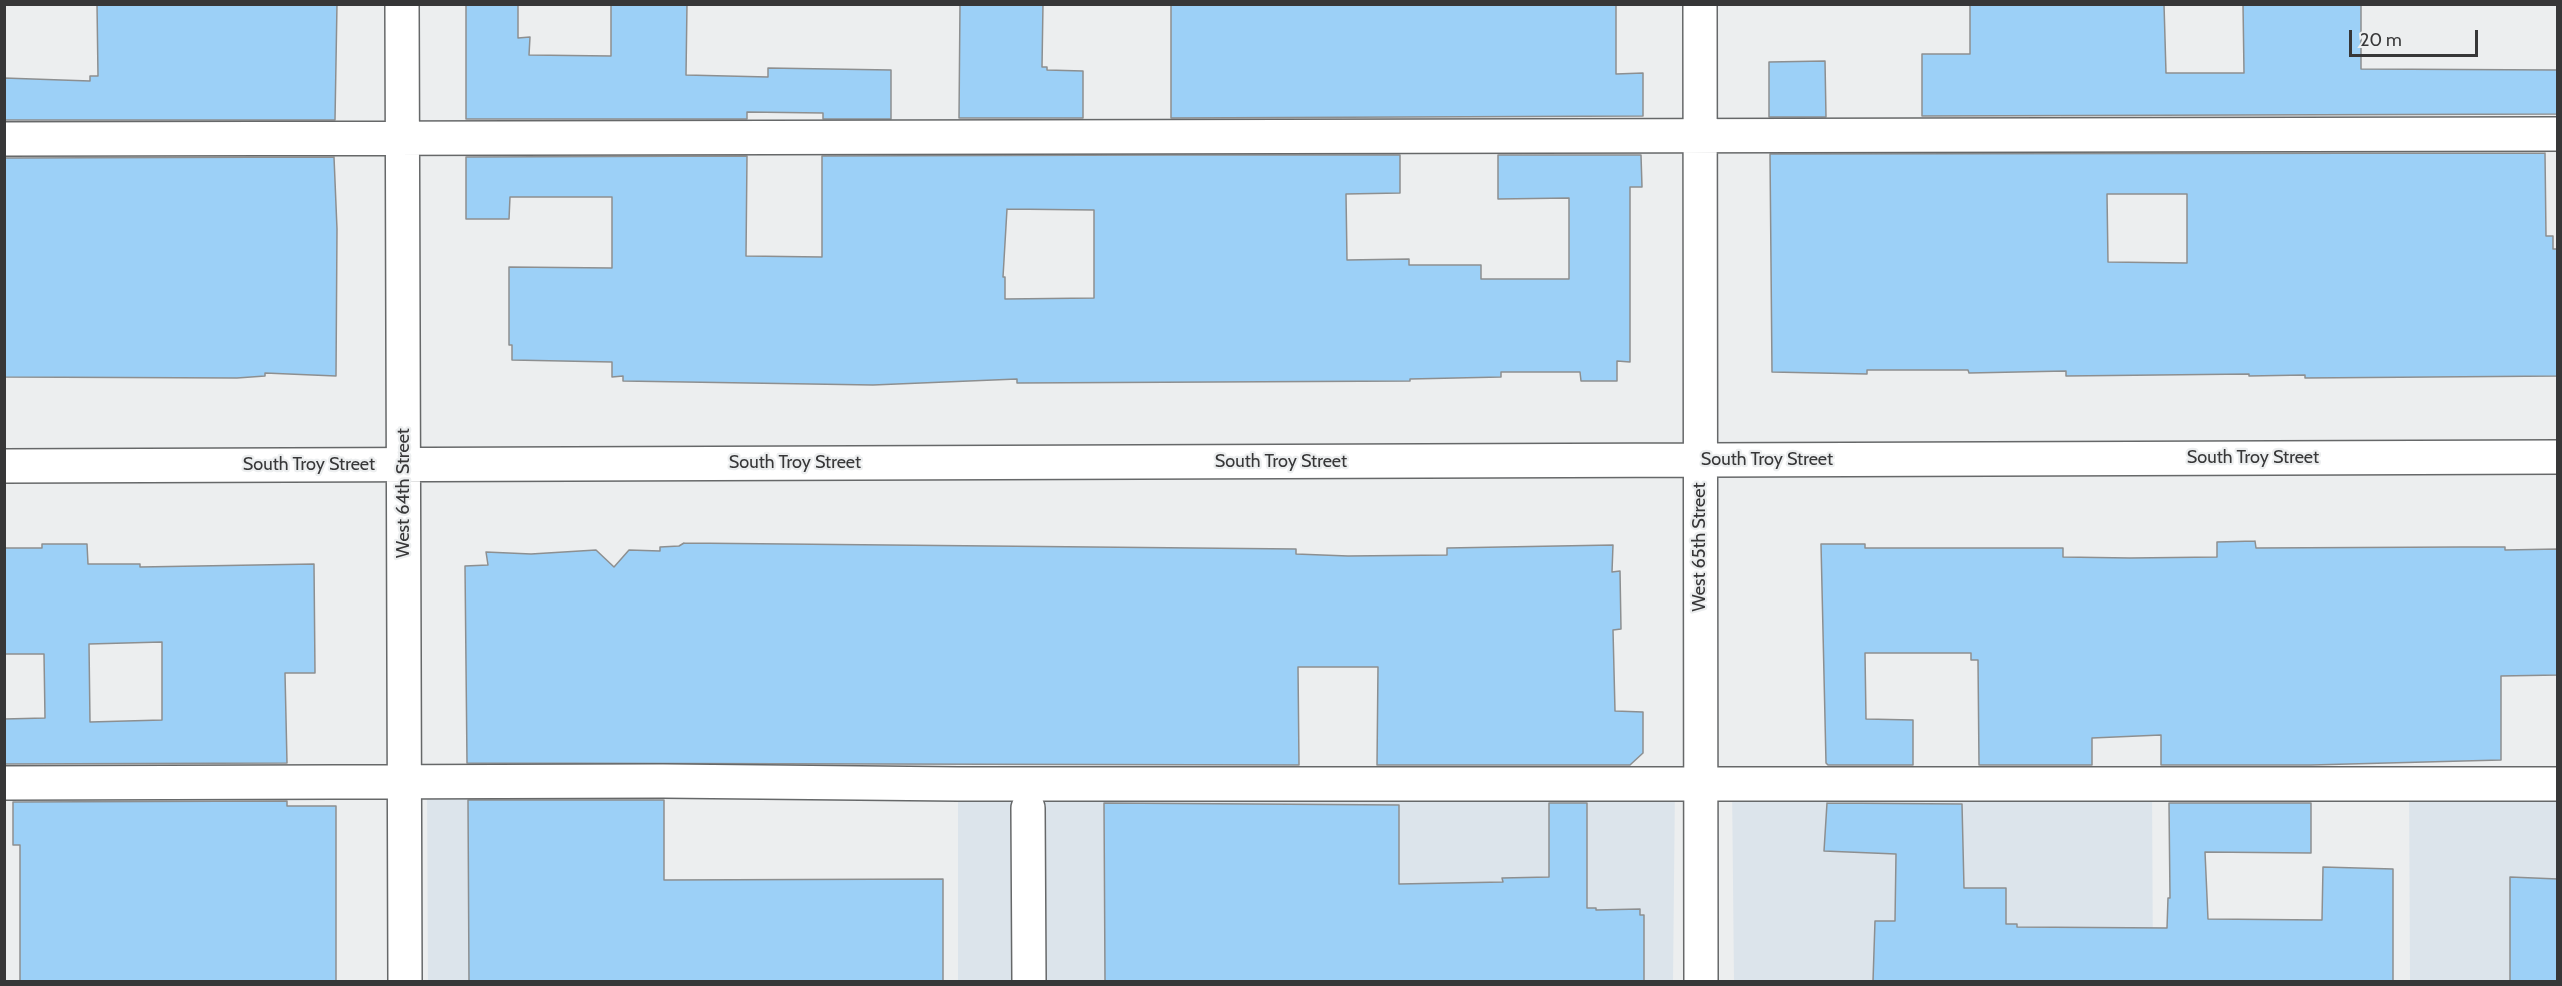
<!DOCTYPE html>
<style>
body{margin:0}
#map{position:relative;width:2562px;height:986px;overflow:hidden;background:#eceeef;font-family:Cabin,sans-serif}
canvas{display:block}
.frame{position:absolute;inset:0;border:6px solid #373738;pointer-events:none}
.scale{position:absolute;left:2349px;top:30px;width:129px;height:27px;box-sizing:border-box;border:3px solid #373738;border-top:0;padding-left:8px;font-size:18px;line-height:21px;white-space:nowrap;color:#373738;-webkit-text-stroke:4px #eceeef;paint-order:stroke}
</style>
<div id="map">
<canvas width="2562" height="986"></canvas>
<div class="frame"></div>
<div class="scale">20 m</div>
</div>
<script>
const ctx = document.querySelector('canvas').getContext('2d');
ctx.lineJoin = 'round';
function fill(path, color) { ctx.fillStyle = color; ctx.fill(path, 'evenodd'); }
const shape = rows => new Path2D(rows.map(r => 'M' + r).join(''));
function strokePath(path, color, width, dash) { ctx.strokeStyle = color; ctx.lineWidth = width; ctx.lineCap = dash ? 'butt' : 'round'; ctx.setLineDash(dash || []); ctx.stroke(path); }
function write(font, color, halo, rows, align = 'center') {
  ctx.font = font + ' Cabin,sans-serif'; ctx.lineWidth = 4.5; ctx.setLineDash([]); ctx.textBaseline = 'middle'; ctx.strokeStyle = halo; ctx.fillStyle = color; for (const [text, x, y, turn = 0] of rows) {
    ctx.save(); ctx.translate(x, y); ctx.rotate((+turn || 0) * Math.PI / 180); ctx.textAlign = isNaN(turn) ? turn : align; if (halo) ctx.strokeText(text, 0, 0); ctx.fillText(text, 0, 0); ctx.restore();
  }
}
fill(shape([
 [427,781,663,781,663,981,428,981],
 [1732,783,2152,784,2153,981,1734,981],
 [958,784,1675,784,1673,981,958,982],
 [2409,784,2557,784,2557,981,2410,981]
]), '#dce4eb');
const building = shape([
 [97,4,337,4,335,120,4,120,4,78,90,81,90,76,98,76,97,4],
 [466,4,518,4,518,38,530,37,529,55,611,56,611,4,687,4,686,75,768,77,768,68,891,70,891,119,823,119,823,113,747,112,747,119,466,119,466,4],
 [960,4,1043,4,1042,67,1047,67,1047,70,1083,71,1083,118,959,118,960,4],
 [1171,4,1616,4,1616,74,1643,73,1643,116,1171,118,1171,4],
 [1970,4,2164,4,2166,73,2244,73,2243,4,2361,4,2361,69,2558,70,2558,114,1922,116,1922,54,1970,54,1970,4],
 [1825,61,1826,117,1769,117,1769,62,1825,61],
 [2545,153,2546,236,2553,236,2553,249,2557,249,2558,376,2305,378,2305,375,2249,376,2249,374,2066,376,2066,371,1969,373,1968,370,1867,370,1867,374,1772,372,1770,154,2545,153],
 [2107,194,2187,194,2187,263,2108,262,2107,194],
 [1171,155,1400,155,1400,193,1346,194,1347,260,1409,259,1409,265,1481,265,1481,279,1569,279,1569,198,1498,199,1498,155,1641,155,1642,187,1630,187,1630,362,1617,361,1617,381,1581,381,1580,372,1501,372,1501,377,1410,379,1410,381,1017,383,1017,379,873,385,623,381,623,376,612,377,612,362,512,360,512,345,509,345,509,267,612,268,612,197,510,197,509,219,466,219,466,157,747,156,746,256,822,257,822,156,1171,155],
 [1007,209,1094,210,1094,298,1005,299,1005,277,1003,277,1007,209],
 [334,157,337,229,336,376,265,373,265,376,237,378,4,377,4,158,334,157],
 [2255,541,2256,548,2461,547,2505,547,2505,550,2558,549,2558,675,2501,676,2501,760,2311,765,2161,765,2161,735,2092,738,2092,765,1979,765,1978,660,1971,660,1971,653,1865,653,1866,719,1913,720,1913,765,1828,765,1826,763,1821,544,1865,544,1865,548,2063,548,2063,557,2130,558,2217,557,2217,542,2255,541],
 [684,543,1296,549,1296,554,1348,556,1447,555,1447,548,1613,545,1612,572,1620,571,1621,629,1613,630,1615,711,1643,712,1643,753,1630,765,1377,765,1378,667,1298,667,1299,765,467,763,465,566,488,565,486,552,531,554,596,550,614,567,629,550,660,551,660,547,679,546,684,543],
 [42,544,87,544,88,564,140,564,140,567,314,564,315,673,285,673,287,763,4,764,4,719,45,718,44,654,4,654,4,548,42,548,42,544],
 [162,642,162,720,90,722,89,644,162,642],
 [468,800,664,800,664,880,943,879,943,981,469,981,468,800],
 [287,801,287,806,336,806,336,981,20,981,20,845,13,845,13,802,287,801],
 [1104,803,1399,805,1399,884,1503,882,1502,878,1549,877,1549,803,1587,803,1587,908,1596,908,1596,910,1640,909,1640,915,1644,915,1644,981,1105,981,1104,803],
 [1827,803,1962,804,1964,888,2006,888,2006,924,2017,924,2017,927,2167,928,2168,898,2170,898,2169,803,2311,803,2311,853,2205,852,2208,919,2322,920,2323,867,2393,869,2393,981,1873,981,1875,921,1895,921,1896,854,1824,851,1827,803],
 [2510,877,2558,879,2558,981,2510,981,2510,877]
]);
fill(building, '#9cd0f7');
strokePath(building, '#8d8f90', 1.5);
const minor = shape([
 [402,4,405,982],
 [1700,4,1701,982],
 [4,139,2558,134],
 [4,466,2558,457],
 [4,783,663,781,958,784,2558,784],
 [1028,808,1029,982]
]);
strokePath(minor, '#666869', 36);
strokePath(minor, '#fff', 33);
write('18px', '#373738', '#eceeef', [
 ["South Troy Street",2253,458],
 ["South Troy Street",1767,460],
 ["South Troy Street",1281,462],
 ["South Troy Street",795,463],
 ["South Troy Street",309,465],
 ["West 64th Street",404,493,-90],
 ["West 65th Street",1700,547,-90]
]);
</script>
